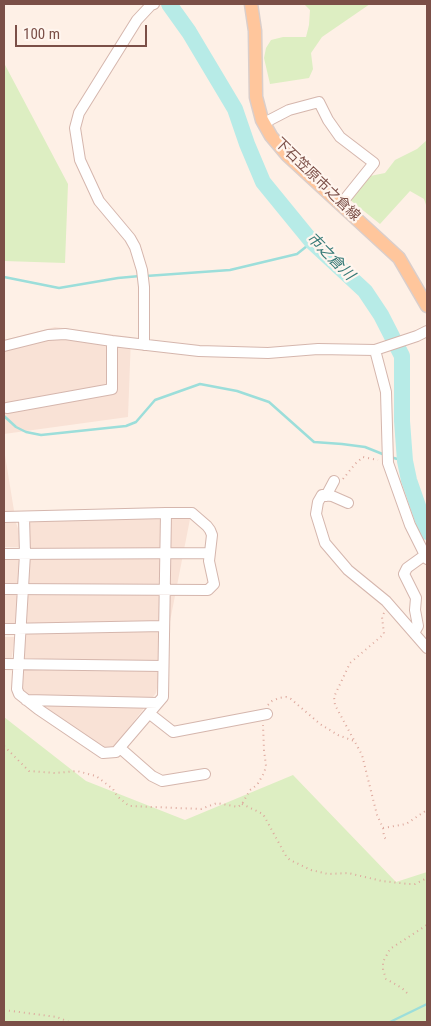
<!DOCTYPE html>
<meta charset="utf-8">
<style>
body{margin:0}
#map{position:relative;width:431px;height:1026px;overflow:hidden;background:#fef0e6;font-family:"Roboto Condensed",sans-serif}
canvas{display:block}
.frame{position:absolute;inset:0;border:5px solid #7b4f47;pointer-events:none}
.scale{position:absolute;left:15px;top:25px;width:132px;height:22px;box-sizing:border-box;border:2px solid #7b4f47;border-top:0;padding-left:6px;font-size:15px;line-height:18px;white-space:nowrap;color:#7b4f47;-webkit-text-stroke:4px #fff5ee;paint-order:stroke}
</style>
<div id="map">
<canvas width="431" height="1026"></canvas>
<div class="frame"></div>
<div class="scale">100 m</div>
</div>
<script>
const ctx = document.querySelector('canvas').getContext('2d');
ctx.lineJoin = 'round';
function fill(path, color) { ctx.fillStyle = color; ctx.fill(path, 'evenodd'); }
const shape = rows => new Path2D(rows.map(r => 'M' + r).join(''));
function strokePath(path, color, width, dash) { ctx.strokeStyle = color; ctx.lineWidth = width; ctx.lineCap = dash ? 'butt' : 'round'; ctx.setLineDash(dash || []); ctx.stroke(path); }
function write(font, color, halo, rows, align = 'center') {
  ctx.font = font + ' "Roboto Condensed","Noto Sans JP",sans-serif'; ctx.lineWidth = 4.5; ctx.setLineDash([]); ctx.textBaseline = 'middle'; ctx.strokeStyle = halo; ctx.fillStyle = color; for (const [text, x, y, turn = 0] of rows) {
    ctx.save(); ctx.translate(x, y); ctx.rotate((+turn || 0) * Math.PI / 180); ctx.textAlign = isNaN(turn) ? turn : align; if (halo) ctx.strokeText(text, 0, 0); ctx.fillText(text, 0, 0); ctx.restore();
  }
}
fill(shape([
 [55,327,131,337,128,417,4,434,4,340],
 [4,449,16,523,23,542,24,517,190,519,156,693,113,748,102,749,21,692,21,630,4,629,4,554,23,554,23,547,4,547],
 [4,637,15,637,11,662,4,662]
]), '#f9e2d6');
fill(shape([
 [304,4,370,4,322,37,311,53,313,69,309,78,270,84,264,58,266,48,271,40,283,37,306,37,309,25,310,10],
 [4,63,68,184,65,263,4,261],
 [427,140,427,208,424,199,410,191,380,224,349,199,370,176,385,173,395,160,417,149],
 [4,717,86,781,185,820,293,775,396,882,427,872,427,1022,4,1022]
]), '#ddeec2');
strokePath(shape([
 [146,276,230,270,297,254,312,242],
 [4,277,59,288,118,278,140,276],
 [4,416,16,427,26,432,41,435,126,426,136,422,155,400,200,384,237,391,269,402,314,442,342,444,365,447,385,455],
 [390,457,405,461],
 [390,1022,427,1004]
]), '#9cdeda', 2.5);
strokePath(shape([
 [169,4,189,32,235,109,247,144,263,182,312,242,365,291,381,315,402,356,402,421,405,461,409,480,427,532]
]), '#b7ebe7', 16);
const minor = shape([
 [264,123,289,110,319,102,328,120,340,137,374,163,341,204],
 [144,345,144,287,142,270,135,247,130,238,99,201,80,160,75,128,79,113,137,20,151,5,154,4],
 [4,346,48,335,65,334,112,341,199,351,268,353,318,349,375,350,417,336,427,331],
 [375,350,386,392,388,463,410,525,427,559],
 [7,408,112,389,112,341],
 [326,496,334,481],
 [348,503,332,496,322,495,318,502,316,514,325,543,348,570,386,601,427,648],
 [4,517,166,513,163,697,116,752,103,753,38,709,19,694,17,689,25,554,24,517],
 [4,554,209,553],
 [4,589,208,590,214,584,209,561,212,535,210,530,207,526,192,513,166,513],
 [4,629,164,626],
 [414,633,418,626,415,610,416,598,404,574,407,568,425,555],
 [4,664,163,666],
 [26,700,158,703],
 [150,714,173,732,267,714],
 [120,748,152,776,162,781,205,774]
]);
const major = shape([
 [251,4,255,31,256,97,262,120,271,136,287,155,399,258,427,306]
]);
strokePath(minor, '#d5b6ad', 12);
strokePath(major, '#dacecb', 15);
strokePath(shape([
 [343,479,355,464,363,457,378,460],
 [384,613,382,617,384,634,350,663,334,697,335,705,362,755,377,815,383,828,384,837,388,841],
 [268,705,272,701,279,698,286,697,291,699,320,724,338,735,354,741],
 [4,746,29,771,55,773,77,771,96,776,113,789,117,796,129,806,201,809,217,803,238,807,242,804,250,790,257,785,264,773,266,766,264,750,263,725],
 [242,804,263,814,286,856,290,860,311,870,328,874,348,873,382,881,408,884,415,884,427,878],
 [383,828,406,824,427,810],
 [407,993,402,988,386,979,383,969,383,962,390,949,427,925],
 [4,1010,57,1017,69,1022]
]), '#dda89d', 2, [1, 4]);
strokePath(minor, '#fff', 10);
strokePath(major, '#ffc69c', 12);
write('14px', '#7b4f47', '#fff5ee', [
 ["下石笠原市之倉線",317,180,44]
]);
write('italic 15px', '#367a77', '#fff5ee', [
 ["市之倉川",330,257,45]
]);
</script>
